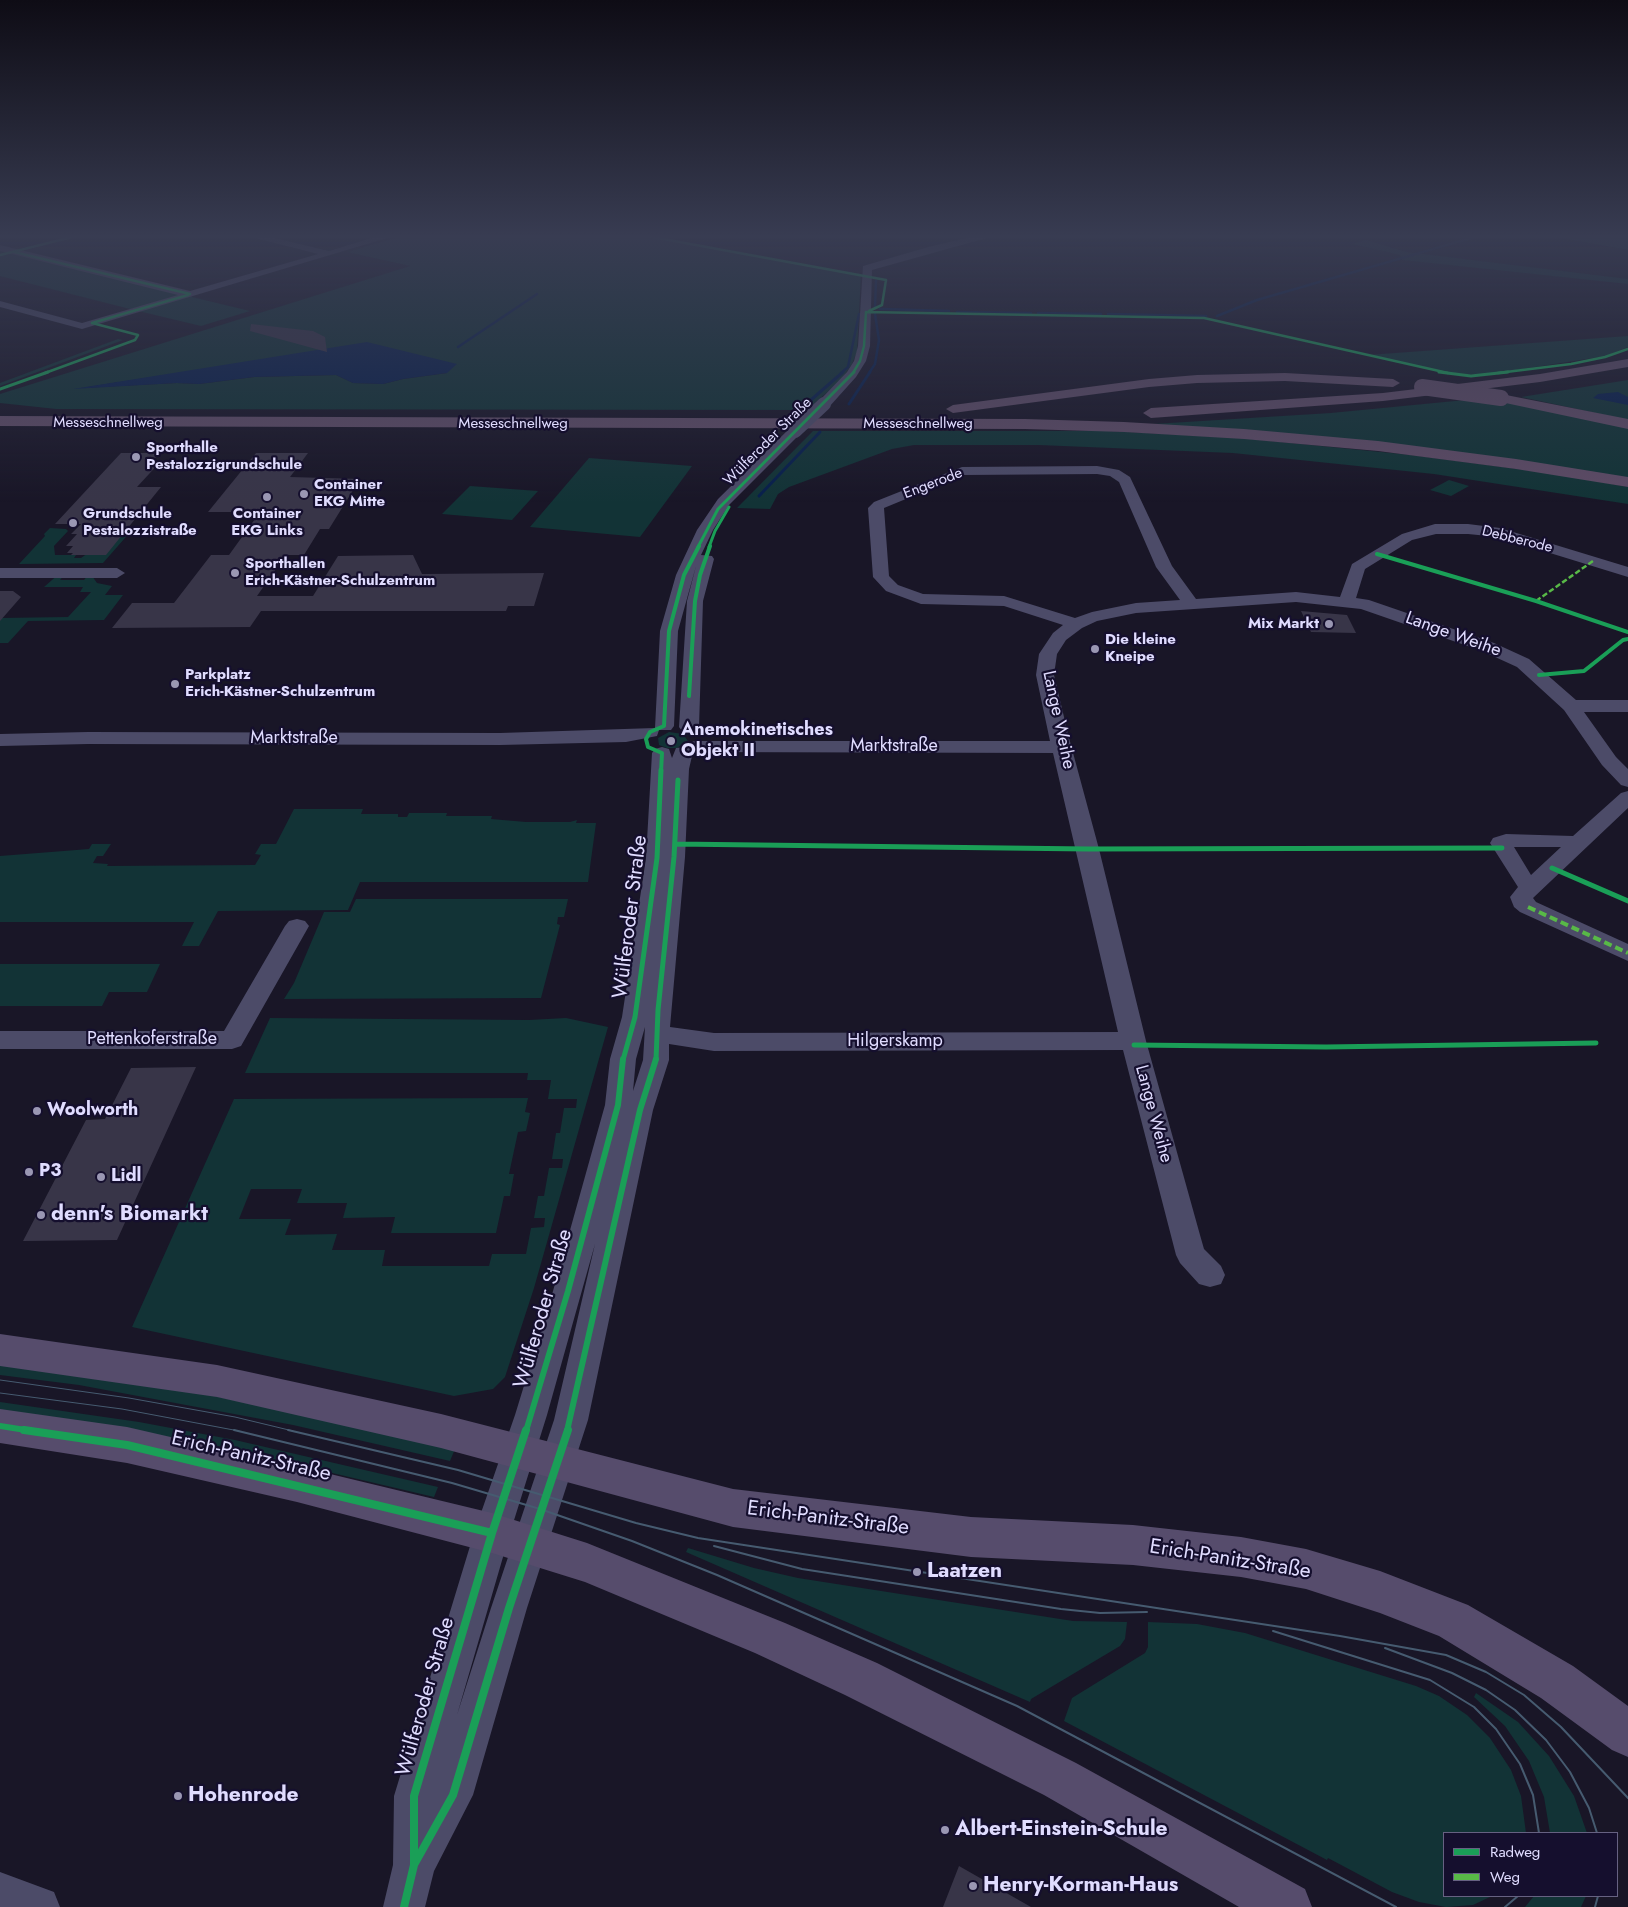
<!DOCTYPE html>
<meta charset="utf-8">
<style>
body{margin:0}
#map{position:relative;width:1628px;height:1907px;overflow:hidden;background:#191627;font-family:Jost,sans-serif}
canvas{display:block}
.legend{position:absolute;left:1443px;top:1832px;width:175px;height:65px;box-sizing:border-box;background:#150f2e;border:1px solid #666182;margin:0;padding:6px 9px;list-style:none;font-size:15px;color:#e0dcff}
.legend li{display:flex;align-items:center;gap:10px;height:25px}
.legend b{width:25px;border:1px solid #666182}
</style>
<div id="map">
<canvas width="1628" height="1907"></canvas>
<ul class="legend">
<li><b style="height:6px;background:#1a9f57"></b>Radweg</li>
<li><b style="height:6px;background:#58b947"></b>Weg</li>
</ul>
</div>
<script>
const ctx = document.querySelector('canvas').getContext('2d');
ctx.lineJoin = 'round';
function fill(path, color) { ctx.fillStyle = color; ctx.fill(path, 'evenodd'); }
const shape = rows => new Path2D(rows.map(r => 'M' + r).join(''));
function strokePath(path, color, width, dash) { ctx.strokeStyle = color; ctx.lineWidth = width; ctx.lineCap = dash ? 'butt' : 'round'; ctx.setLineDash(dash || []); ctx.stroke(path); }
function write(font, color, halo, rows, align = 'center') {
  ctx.font = font + ' Jost,sans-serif'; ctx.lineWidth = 4.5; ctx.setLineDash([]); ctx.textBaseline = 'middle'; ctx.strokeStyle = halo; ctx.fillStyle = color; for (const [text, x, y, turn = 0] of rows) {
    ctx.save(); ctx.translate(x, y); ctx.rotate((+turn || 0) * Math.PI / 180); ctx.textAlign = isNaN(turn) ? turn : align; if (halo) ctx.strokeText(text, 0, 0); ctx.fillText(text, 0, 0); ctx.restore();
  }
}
fill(shape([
 [402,236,647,236,861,274,857,352,852,364,841,380,807,410,56,409,0,403,0,394,410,266,347,252],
 [447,373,403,379,383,384,353,383,336,375,254,377,199,384,177,383,81,388,172,374],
 [1552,236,1628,236,1628,250],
 [1366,240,1407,252,1628,279,1628,284,1402,260,1400,255,1352,244],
 [0,248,190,294,192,297,250,311,201,326,134,310,0,276],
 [1628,336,1628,347,1606,356,1484,375,1449,373,1368,355],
 [118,339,123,340,0,386,0,383],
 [1628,380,1628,420,1521,397],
 [1486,398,1628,428,1628,479,1546,466,1137,425,1331,413],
 [813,431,1109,431,1241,438,1411,455,1564,475,1628,487,1628,504,1434,474,1233,453,1039,445,914,445,892,449,789,487,778,494,770,509,737,508],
 [589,458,692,466,640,537,530,527],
 [1449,480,1469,486,1451,496,1430,490],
 [470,486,538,491,512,520,442,514],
 [50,528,66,529,68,531,54,546,55,555,76,555,74,558,81,558,121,530,132,530,103,563,19,564,45,536,44,534],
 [60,573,66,573,60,580,84,580,90,573,97,583,112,586,105,595,123,595,104,620,28,621,8,643,0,643,0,618,68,617,91,592,80,592,83,587,44,587],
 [669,732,683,734,688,741,677,748,667,748,659,745,658,738],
 [294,809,363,809,361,814,398,814,398,817,407,817,409,813,447,813,446,816,492,816,491,819,526,822,570,822,577,820,576,823,596,823,588,882,360,882,348,910,218,911,199,946,182,946,194,922,0,922,0,856,89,849,92,844,111,844,103,856,97,856,93,863,108,864,107,866,255,865,261,855,255,854,261,844,276,844],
 [356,899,568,899,564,917,558,917,557,924,560,925,541,998,284,999,294,983,324,912,350,912],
 [0,964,160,964,147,992,109,992,102,1006,0,1006],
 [270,1018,529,1020,566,1018,608,1027,534,1288,505,1377,493,1389,454,1396,132,1327,234,1099,528,1098,525,1112,530,1113,526,1131,518,1132,509,1174,514,1174,510,1196,504,1196,496,1233,391,1233,395,1217,343,1218,347,1203,297,1203,302,1189,251,1189,239,1219,291,1219,285,1235,337,1234,332,1250,385,1250,382,1266,489,1266,492,1254,526,1254,531,1228,544,1227,545,1218,534,1218,538,1196,544,1196,549,1168,562,1168,563,1159,552,1159,556,1133,560,1133,564,1108,576,1108,577,1099,548,1099,551,1080,527,1080,528,1073,245,1073],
 [0,1361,188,1390,455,1449,450,1461,293,1425,79,1385,0,1375],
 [0,1402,139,1422,235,1440,438,1487,434,1497,184,1438,132,1435,0,1415],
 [688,1548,754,1568,798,1578,1073,1621,1127,1622,1125,1639,1120,1646,1031,1699,1030,1702,686,1552],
 [1148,1622,1197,1624,1245,1633,1416,1686,1439,1696,1467,1715,1490,1738,1511,1770,1521,1796,1526,1833,1444,1833,1444,1896,1492,1896,1473,1905,1446,1907,1419,1902,1392,1892,1328,1858,1327,1860,1064,1721,1072,1698,1145,1653,1148,1647],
 [1476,1693,1518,1722,1549,1756,1574,1796,1587,1833,1550,1833,1544,1797,1529,1761,1505,1726,1474,1697],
 [1534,1896,1586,1896,1581,1907,1525,1907]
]), '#123336');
fill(shape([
 [367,342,457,364,447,373,403,379,383,384,353,383,336,375,254,377,199,384,177,383,73,389],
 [1618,392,1628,397,1628,405,1593,398,1598,394]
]), '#071f4c');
strokePath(shape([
 [875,307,876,281],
 [880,309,949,311],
 [957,312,1031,313],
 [1038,313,1101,314],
 [1108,314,1206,316],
 [1217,316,1257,300,1478,236],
 [458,347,537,294],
 [841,373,848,367,859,314],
 [869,373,875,364,879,340,875,314]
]), '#071f4c', 2.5);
strokePath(shape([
 [849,404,870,372],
 [804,406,843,372],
 [759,496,820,432]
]), '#071f4c', 3);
fill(shape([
 [251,324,313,331,325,337,327,352,250,331],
 [121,453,160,453,152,461,161,461,137,487,161,487,106,555,71,555,73,553,67,553,73,546,66,546,77,534,71,534,81,524,55,524],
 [256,453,308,453,290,477,360,479,329,529,320,529,304,555,286,555,257,596,313,596,338,556,413,555,422,574,544,573,534,606,508,606,506,611,261,611,250,627,112,628,132,603,174,603,211,555,229,555,260,512,208,512],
 [0,591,13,591,21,597,0,621],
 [1301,611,1347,615,1356,633,1311,632],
 [196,1067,117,1240,23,1241,86,1120,105,1119,131,1068],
 [959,1866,1031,1907,943,1907]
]), '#383548');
fill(shape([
 [247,236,266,236,329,251,378,236,394,236,82,329,0,307,0,301,82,323,178,295,0,251,0,245,190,291,318,254,247,236],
 [975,236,994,236,872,270,870,346,866,361,856,377,829,407,819,407,818,404,819,401,847,372,854,361,858,346,863,266,928,247,975,236],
 [795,427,800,428,802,431,800,434,729,505,713,530,701,555,712,556,714,559,703,601,699,727,696,731,682,731,679,727,687,601,696,566,678,631,674,726,671,730,659,730,657,736,626,742,500,745,88,744,0,746,0,734,88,732,500,733,655,728,660,631,676,575,697,530,718,499,790,428,795,427],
 [1097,466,1119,470,1130,477,1172,566,1196,599,1296,592,1340,597,1352,564,1402,534,1435,524,1468,524,1500,528,1628,567,1628,577,1498,537,1468,534,1436,534,1412,540,1365,569,1356,598,1369,600,1494,643,1529,659,1576,700,1628,700,1628,712,1584,712,1616,757,1628,769,1628,787,1621,785,1602,765,1564,710,1517,667,1482,651,1361,609,1296,602,1136,613,1097,621,1082,628,1066,640,1057,654,1054,675,1069,738,1099,849,1146,1041,1200,1235,1204,1249,1221,1266,1225,1275,1221,1284,1210,1287,1199,1284,1180,1263,1176,1255,1123,1050,714,1051,669,1044,669,1060,653,1110,588,1420,527,1608,473,1795,434,1871,425,1907,383,1907,393,1865,394,1796,474,1533,515,1415,553,1291,605,1105,610,1059,622,1017,646,858,652,753,655,749,662,747,669,749,672,758,676,748,685,747,688,743,695,741,1050,741,1036,675,1039,654,1053,633,1063,625,1004,606,921,604,886,591,873,577,868,508,874,502,962,467,1097,466],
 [1097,474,1110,476,1119,482,1156,567,1180,600,1136,603,1092,612,1075,618,1004,596,923,594,898,585,889,576,884,508,964,475,1097,474],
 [693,752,1053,753,1118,1032,714,1033,670,1027,685,857,689,769,693,752],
 [645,1027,643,1060,633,1091,636,1059,645,1027],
 [595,1244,554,1420,491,1608,457,1715,510,1533,547,1415,595,1244],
 [0,568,117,568,125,573,117,578,0,578,0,568],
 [1628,791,1628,808,1533,898,1536,902,1628,944,1628,961,1520,912,1514,907,1510,897,1518,887,1490,843,1493,838,1506,834,1573,836,1621,793,1628,791],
 [1514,847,1561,847,1531,875,1514,847],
 [297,919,305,921,309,926,241,1046,232,1049,0,1049,0,1031,224,1031,285,926,289,921,297,919],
 [0,1872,54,1892,60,1907,0,1907,0,1872]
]), '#4c4b68');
fill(shape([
 [0,1334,217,1365,441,1414,733,1489,971,1517,1133,1525,1241,1537,1306,1549,1380,1571,1468,1605,1573,1666,1628,1706,1628,1757,1612,1750,1541,1698,1439,1636,1380,1613,1306,1589,1241,1577,1133,1565,971,1557,733,1527,441,1448,217,1397,0,1366,0,1334],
 [0,1409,127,1427,297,1466,492,1513,587,1543,785,1623,877,1663,1076,1763,1305,1889,1312,1907,1239,1907,1044,1795,845,1695,755,1653,585,1582,492,1553,297,1502,127,1463,0,1443,0,1409]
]), '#564c6c');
fill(shape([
 [1628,359,1628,367,1540,382,1383,401,1151,418,1143,413,1151,408,1383,393,1540,374,1628,359],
 [1285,373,1393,379,1400,383,1393,387,1285,381,1197,383,1149,387,953,413,946,409,953,405,1149,379,1197,375,1285,373],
 [1501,394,1628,419,1628,429,1496,401,1494,398,1496,395,1501,394],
 [0,416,1025,419,1124,422,1244,429,1378,441,1516,459,1628,477,1628,487,1516,469,1378,451,1244,439,1124,432,1025,429,0,426,0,416]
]), '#5d4b65');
strokePath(shape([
 [0,1380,129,1398,235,1417,293,1431],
 [0,1393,122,1409,239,1431]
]), '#465b70', 1);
strokePath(shape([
 [234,1430,452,1483,540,1509,632,1541,717,1575,1017,1706,1396,1907],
 [288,1430,458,1470,636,1523,698,1538,1340,1636,1446,1655,1486,1672,1524,1695,1561,1727,1628,1798],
 [714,1546,802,1569,1061,1609,1100,1613,1147,1612],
 [1273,1631,1430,1680,1474,1707,1496,1729,1520,1764,1533,1795,1539,1833],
 [1385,1648,1452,1673,1486,1690,1515,1710,1546,1740,1570,1772,1589,1808,1597,1833],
 [1505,1907,1518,1896],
 [1595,1907,1598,1896]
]), '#465b70', 2);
strokePath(shape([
 [795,431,824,404]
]), '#4c4b68', 14);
strokePath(shape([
 [1422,387,1501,398]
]), '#5d4b65', 16);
strokePath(shape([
 [1536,601,1593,561]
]), '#58b947', 2.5, [5.5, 2.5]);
strokePath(shape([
 [1528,907,1628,953]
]), '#58b947', 4, [8, 4]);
strokePath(shape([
 [647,236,886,280,882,305,869,311],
 [14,252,190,294],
 [0,255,76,236],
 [866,312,1204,318,1448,373],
 [92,323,188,295],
 [45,373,135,340,138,335,92,323],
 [853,373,860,361,864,346,866,312],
 [1498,373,1571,364,1605,357,1628,349]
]), '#1a9f57', 2.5);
strokePath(shape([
 [1439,372,1471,376,1508,372],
 [0,389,48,372],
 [698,547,718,509,854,372],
 [709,547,715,531,729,507]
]), '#1a9f57', 3);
strokePath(shape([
 [1377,554,1536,601,1628,632],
 [1539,675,1584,671,1623,640,1628,639],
 [689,696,695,601,700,575,710,546],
 [661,772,662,753,648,747,646,739,650,732,664,726,669,631,684,575,699,546]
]), '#1a9f57', 4);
strokePath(shape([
 [675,844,1088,849,1502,848],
 [1552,868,1628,901],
 [1134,1045,1326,1047,1596,1043],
 [623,1060,635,1017,657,858,661,770],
 [656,1060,658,1010,674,857,678,780]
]), '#1a9f57', 5);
strokePath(shape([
 [0,1426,32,1431],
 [526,1431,568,1291,618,1105,623,1059],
 [567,1431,640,1110,656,1059]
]), '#1a9f57', 6);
strokePath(shape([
 [24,1430,127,1445,492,1533],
 [415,1863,453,1795,509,1608,568,1430],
 [404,1907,414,1865,414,1796,492,1533,526,1430]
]), '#1a9f57', 8);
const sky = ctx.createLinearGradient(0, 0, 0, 503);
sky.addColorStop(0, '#0e0c15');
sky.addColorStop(0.47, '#383c52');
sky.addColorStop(1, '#383c5200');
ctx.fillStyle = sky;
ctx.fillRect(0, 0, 1628, 503);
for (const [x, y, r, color] of [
 [136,457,5,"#9a97b3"],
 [304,494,5,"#9a97b3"],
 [267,497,5,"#9a97b3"],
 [73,523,5,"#9a97b3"],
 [235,573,5,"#9a97b3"],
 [1329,624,5,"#9a97b3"],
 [1095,649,5,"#9a97b3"],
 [175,684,5,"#9a97b3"],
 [671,741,5,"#9a97b3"],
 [37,1111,5,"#9a97b3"],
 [29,1172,5,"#9a97b3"],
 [101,1177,5,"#9a97b3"],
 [41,1215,5,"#9a97b3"],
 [917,1572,5,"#9a97b3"],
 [178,1796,5,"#9a97b3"],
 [945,1830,5,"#9a97b3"],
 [973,1886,5,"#9a97b3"]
]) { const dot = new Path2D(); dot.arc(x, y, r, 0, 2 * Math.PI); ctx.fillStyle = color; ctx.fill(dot); strokePath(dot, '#150f2e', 2); }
write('15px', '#e0dcff', '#150f2e', [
 ["Messeschnellweg",108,423],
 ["Messeschnellweg",513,424],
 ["Messeschnellweg",918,424],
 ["Wülferoder Straße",768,442,-45],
 ["Engerode",933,484,-21],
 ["Debberode",1517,540,14]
]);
write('bold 15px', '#e0dcff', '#150f2e', [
 ["Sporthalle",146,448],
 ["Pestalozzigrundschule",146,465],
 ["Container",314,485],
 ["EKG Mitte",314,502],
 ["Grundschule",83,514],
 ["Pestalozzistraße",83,531],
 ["Container",267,514,"center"],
 ["EKG Links",267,531,"center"],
 ["Sporthallen",245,564],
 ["Erich-Kästner-Schulzentrum",245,581],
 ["Mix Markt",1319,624,"right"],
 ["Die kleine",1105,640],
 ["Kneipe",1105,657],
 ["Parkplatz",185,675],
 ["Erich-Kästner-Schulzentrum",185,692]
], 'left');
write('18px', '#e0dcff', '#150f2e', [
 ["Lange Weihe",1453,635,20],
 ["Lange Weihe",1058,720,78],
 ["Marktstraße",294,739],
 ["Marktstraße",894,747],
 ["Pettenkoferstraße",152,1040],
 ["Hilgerskamp",895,1042],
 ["Lange Weihe",1153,1114,75]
]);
write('bold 18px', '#e0dcff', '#150f2e', [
 ["Anemokinetisches",681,731],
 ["Objekt II",681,752],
 ["Woolworth",47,1111],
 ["P3",39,1172],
 ["Lidl",111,1177]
], 'left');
write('21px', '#e0dcff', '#150f2e', [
 ["Wülferoder Straße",631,917,-83],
 ["Wülferoder Straße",544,1309,-74],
 ["Erich-Panitz-Straße",251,1457,13],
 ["Erich-Panitz-Straße",828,1519,7],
 ["Erich-Panitz-Straße",1230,1560,9],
 ["Wülferoder Straße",426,1697,-74]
]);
write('bold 21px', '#e0dcff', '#150f2e', [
 ["denn's Biomarkt",51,1215],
 ["Laatzen",927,1572],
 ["Hohenrode",188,1796],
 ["Albert-Einstein-Schule",955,1830],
 ["Henry-Korman-Haus",983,1886]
], 'left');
</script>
